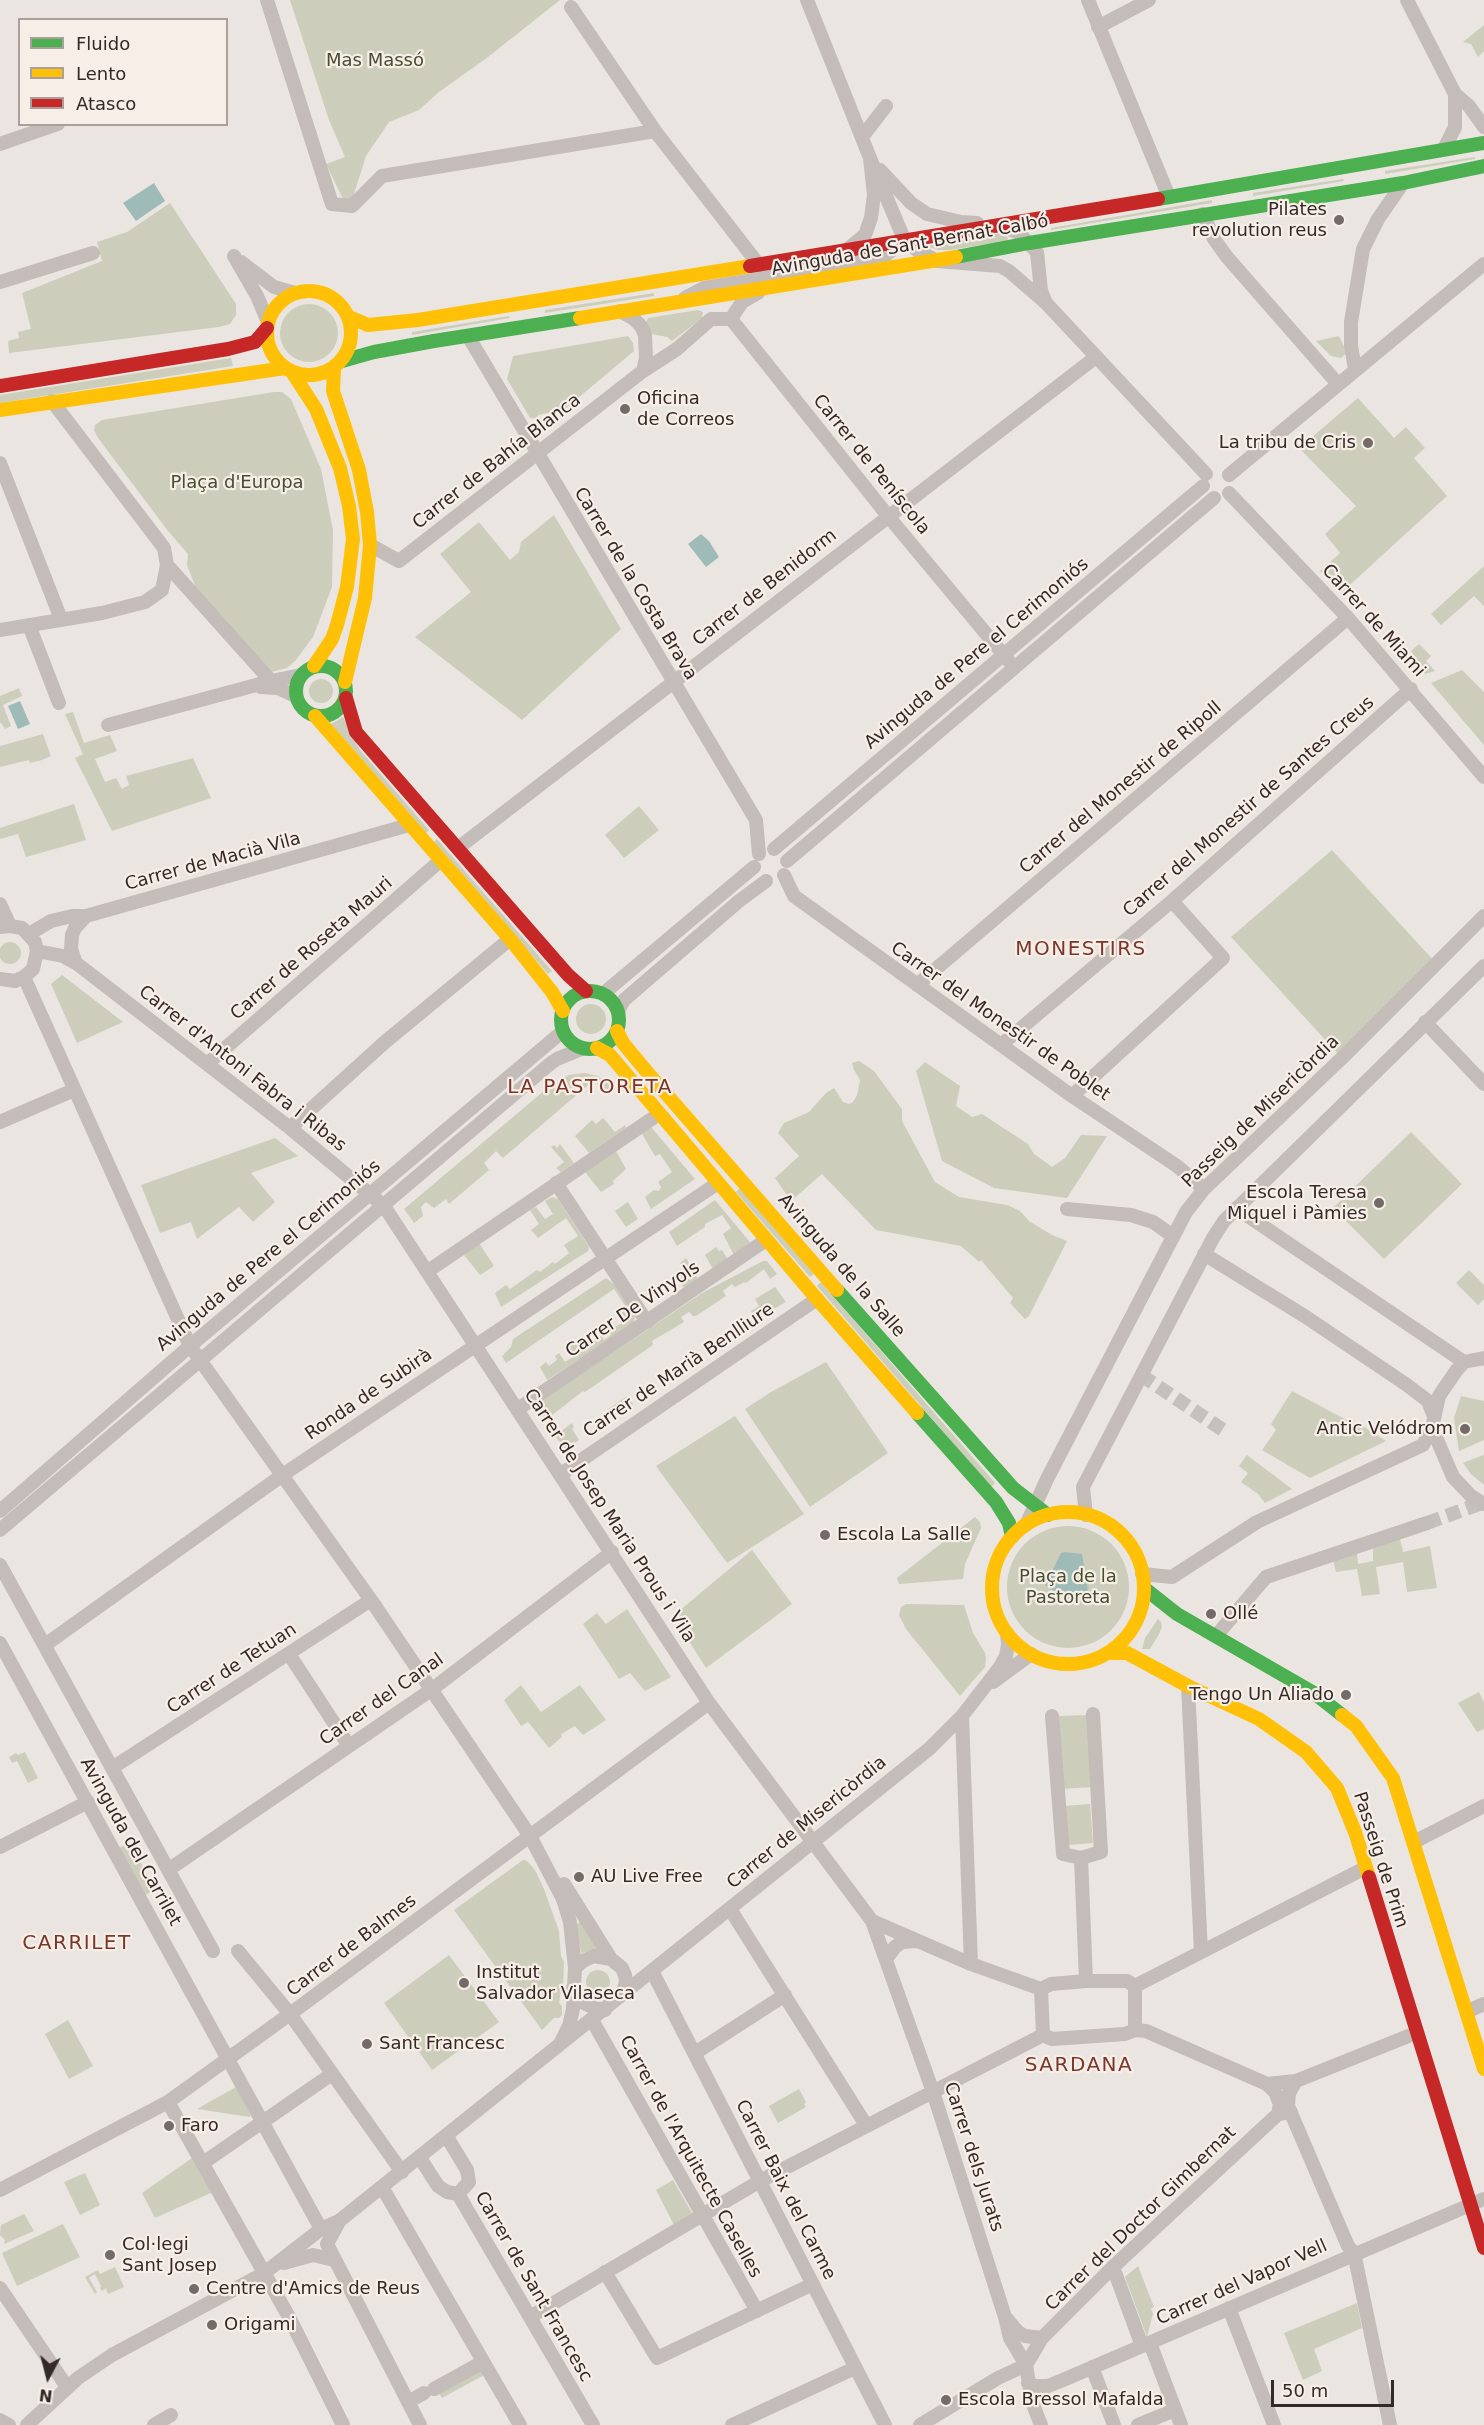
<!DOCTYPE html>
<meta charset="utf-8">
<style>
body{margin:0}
#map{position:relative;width:1484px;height:2425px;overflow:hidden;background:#eae5e0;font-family:"DejaVu Sans",sans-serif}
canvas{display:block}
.legend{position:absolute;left:18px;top:18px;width:210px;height:108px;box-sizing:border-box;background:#f7eee7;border:2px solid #a9a09b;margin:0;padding:8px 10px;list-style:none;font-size:18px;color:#332a28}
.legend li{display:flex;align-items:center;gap:12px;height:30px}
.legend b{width:30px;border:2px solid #a9a09b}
.north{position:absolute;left:18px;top:2347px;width:60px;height:60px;-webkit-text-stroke:4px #f7eee7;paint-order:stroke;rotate:187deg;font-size:16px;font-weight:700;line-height:24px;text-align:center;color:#332a28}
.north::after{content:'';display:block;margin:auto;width:21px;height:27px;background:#332a28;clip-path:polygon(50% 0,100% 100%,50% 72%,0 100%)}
.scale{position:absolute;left:1271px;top:2380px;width:123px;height:27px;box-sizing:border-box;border:3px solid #332a28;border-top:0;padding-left:8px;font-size:18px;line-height:21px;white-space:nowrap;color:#332a28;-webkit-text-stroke:4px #f7eee7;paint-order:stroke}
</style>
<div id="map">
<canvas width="1484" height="2425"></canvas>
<ul class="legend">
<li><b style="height:8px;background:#4caf50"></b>Fluido</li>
<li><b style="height:8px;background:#ffc107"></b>Lento</li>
<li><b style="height:8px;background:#c62828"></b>Atasco</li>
</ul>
<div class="north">N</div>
<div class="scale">50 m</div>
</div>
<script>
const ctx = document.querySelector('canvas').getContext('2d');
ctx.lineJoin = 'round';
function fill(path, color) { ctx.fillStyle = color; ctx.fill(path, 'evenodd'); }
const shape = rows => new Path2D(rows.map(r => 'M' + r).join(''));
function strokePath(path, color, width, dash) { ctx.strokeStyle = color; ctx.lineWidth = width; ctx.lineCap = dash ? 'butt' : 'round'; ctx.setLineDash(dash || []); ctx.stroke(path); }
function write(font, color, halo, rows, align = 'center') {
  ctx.font = font + ' "DejaVu Sans",sans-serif'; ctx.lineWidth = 4.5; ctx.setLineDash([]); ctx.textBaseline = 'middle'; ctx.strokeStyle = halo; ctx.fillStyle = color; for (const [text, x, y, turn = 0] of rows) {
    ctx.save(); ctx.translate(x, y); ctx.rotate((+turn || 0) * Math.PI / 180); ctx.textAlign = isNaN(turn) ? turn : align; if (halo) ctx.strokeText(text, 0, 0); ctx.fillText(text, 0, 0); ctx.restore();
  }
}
fill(shape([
 [290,0,560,0,488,57,439,92,419,110,389,122,366,156,352,200,343,199,326,164,345,157,329,120],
 [1484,25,1484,51,1478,57,1471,44,1463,42],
 [1475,157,1475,159,1385,174,1385,171],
 [1343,179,1344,181,1253,196,1253,193],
 [1212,200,1212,203,1051,230,1051,228],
 [170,203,236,304,236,315,230,324,219,327,9,353,8,341,19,338,18,332,31,329,22,293,102,261,97,242,127,232],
 [1002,233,1008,238,1007,241,950,250,938,250,927,246],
 [654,293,654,296,545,313,545,310],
 '280 333a29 29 0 1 1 58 0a29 29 0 1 1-58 0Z',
 [698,310,703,312,702,318,672,341,667,337,652,334,646,323,648,318],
 [509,316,510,318,412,335,412,332],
 [628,336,633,343,634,351,559,414,557,411,538,415,539,419,530,418,507,379,513,356],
 [1339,336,1347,353,1341,358,1331,356,1316,341],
 [231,358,233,366,0,403,0,395],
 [274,392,282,392,291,399,321,469,333,530,332,587,313,637,296,660,287,668,271,672,197,591,187,565,188,554,168,531,98,438,94,430,95,425,102,420],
 [1358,398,1394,438,1406,427,1425,448,1414,458,1447,496,1341,593,1320,571,1340,553,1325,534,1356,506,1299,448],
 [554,515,621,629,522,720,415,637,471,592,440,554,479,522,510,560,519,552,521,542],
 [1484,566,1484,606,1474,596,1441,625,1431,614],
 [1419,644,1431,656,1426,661,1435,671,1425,674,1411,651],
 [1462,670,1484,692,1484,745,1431,683],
 '309 691a12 12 0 1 1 24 0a12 12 0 1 1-24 0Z',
 [19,688,22,696,3,705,11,726,5,729,0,722,0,696],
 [73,712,84,743,110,735,117,751,95,759,105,782,116,778,122,789,129,785,126,776,193,758,211,798,112,831,75,758,83,754,65,714],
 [343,717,360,750,429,830,426,833,331,724],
 [43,734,51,756,42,760,30,763,29,760,0,767,0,746],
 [74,804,86,840,26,857,18,834,0,839,0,828],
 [639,806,659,830,624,858,605,835],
 [437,839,552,971,548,974,434,842],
 [1332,850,1436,963,1342,1058,1231,937],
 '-1 953a11 11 0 1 1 22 0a11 11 0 1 1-22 0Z',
 [62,975,123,1022,77,1043,51,984],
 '576 1019a15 15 0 1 1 30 0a15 15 0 1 1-30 0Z',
 [859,1061,874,1071,902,1109,902,1121,935,1182,959,1197,1007,1205,1020,1211,1029,1221,1052,1235,1067,1241,1029,1316,1025,1319,1010,1303,1013,1298,981,1260,979,1262,961,1246,876,1230,822,1174,791,1201,775,1178,799,1156,778,1133,784,1123,809,1112,826,1093,834,1088,843,1102,849,1104,853,1102,857,1095,860,1080,854,1070,852,1063],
 [925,1062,960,1086,956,1106,972,1117,982,1114,1028,1144,1034,1154,1052,1167,1065,1158,1081,1135,1107,1136,1067,1198,994,1188,942,1161,916,1071],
 [584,1073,598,1076,616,1088,607,1095,594,1080,503,1158,496,1151,484,1163,489,1170,449,1204,446,1199,434,1208,426,1202,421,1207,423,1216,414,1223,404,1209,551,1085,569,1075],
 [603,1118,615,1132,625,1125,626,1128,589,1153,575,1136,592,1120,596,1124],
 [651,1127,695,1179,651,1209,645,1197,654,1190,659,1191,661,1187,658,1182,672,1172,660,1154,655,1156,642,1134],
 [1411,1132,1462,1184,1384,1259,1333,1208],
 [275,1138,298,1156,251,1173,275,1202,253,1222,239,1207,197,1239,191,1222,160,1233,141,1185],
 [560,1144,574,1163,561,1172,556,1168,564,1162,551,1147,554,1145,557,1148],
 [616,1151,626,1169,613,1181,614,1184,601,1192,585,1172],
 [740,1188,814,1274,810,1277,736,1192],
 [552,1197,558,1199,589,1247,588,1251,501,1307,495,1293,506,1285,510,1289,537,1270,540,1272,553,1262,555,1264,569,1253,564,1245,578,1236,566,1218,538,1238,531,1230,539,1224,530,1210,536,1207,545,1219,553,1214,545,1201],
 [715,1200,750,1242,734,1255,723,1234,731,1228,722,1215,705,1224,705,1227,677,1246,669,1232],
 [628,1202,638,1219,626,1227,615,1211],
 [479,1243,494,1266,480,1275,464,1255],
 [716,1247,719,1251,722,1250,728,1260,713,1269,705,1255],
 [686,1258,698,1279,684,1288,674,1274,683,1268,680,1263],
 [763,1261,767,1261,777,1274,770,1279,764,1269,746,1283,744,1282,735,1287,732,1284,723,1291,726,1296,696,1316,693,1316,689,1312,681,1317,684,1322,652,1341,653,1345,585,1392,583,1391,551,1416,560,1432,572,1423,574,1427,572,1429,579,1440,565,1450,535,1405,702,1293],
 [1469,1270,1484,1285,1484,1299,1478,1305,1456,1283],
 [606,1278,614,1284,635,1315,634,1323,547,1380,540,1367,546,1362,549,1366,557,1360,555,1356,559,1353,565,1362,573,1357,567,1347,588,1333,593,1340,600,1335,604,1340,611,1335,608,1330,623,1323,617,1314,626,1307,614,1289,506,1363,502,1356,511,1347,513,1339],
 [821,1282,995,1483,991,1487,817,1286],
 [775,1287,786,1302,756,1319,751,1311,759,1306,755,1299],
 [826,1362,888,1453,810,1507,745,1409,771,1392],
 [1292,1391,1356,1425,1358,1423,1386,1441,1310,1478,1262,1450,1276,1430,1271,1424],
 [627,1396,633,1404,611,1418,607,1410],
 [1461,1396,1484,1401,1484,1440,1459,1451,1454,1418],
 [735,1416,804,1514,727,1563,656,1466],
 [1247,1455,1292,1489,1265,1503,1258,1494,1241,1482,1248,1473,1239,1466],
 [1483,1455,1484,1456,1484,1485,1471,1474,1463,1463],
 [975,1517,980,1522,981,1528,965,1564,963,1579,899,1584,897,1578],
 '1007 1587a61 61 0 1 1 122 0a61 61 0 1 1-122 0Z',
 [1400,1539,1403,1552,1430,1546,1437,1588,1407,1592,1403,1562,1376,1567,1380,1594,1362,1596,1357,1569,1336,1572,1333,1560,1357,1553,1358,1564,1373,1561,1373,1547],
 [752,1550,792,1604,706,1668,673,1616],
 [906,1604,964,1605,973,1633,985,1653,986,1658,985,1667,960,1696,906,1629,899,1615,901,1607],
 [627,1609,671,1677,645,1691,630,1673,619,1679,583,1624,597,1613,606,1624],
 [1158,1619,1161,1622,1162,1627,1159,1634,1150,1649,1142,1649,1145,1638],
 [521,1685,541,1712,580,1685,606,1720,583,1735,575,1726,561,1734,562,1737,549,1748,528,1722,521,1726,504,1700],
 [1479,1692,1484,1702,1484,1729,1477,1732,1458,1703],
 [1090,1715,1094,1787,1061,1789,1057,1716],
 [25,1752,38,1778,28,1783,17,1761,12,1763,9,1757,16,1753,18,1755],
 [1090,1804,1093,1843,1068,1845,1065,1806],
 [130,1842,155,1890,145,1895,119,1848],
 [523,1860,527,1861,535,1870,544,1889,559,1931,561,1956,564,1962,563,1987,561,1990,559,2003,562,2006,562,2015,559,2018,554,2018,542,2030,454,1910],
 [580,1921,598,1950,581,1953,576,1926],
 [449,1955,499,2022,432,2070,384,2003],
 '586 1982a12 12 0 1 1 24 0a12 12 0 1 1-24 0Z',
 [68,2020,93,2066,69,2079,45,2034],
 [236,2087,250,2114,250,2117,197,2109],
 [799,2089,806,2102,804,2104,806,2107,778,2123,769,2106],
 [195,2156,213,2192,155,2218,142,2193],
 [85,2173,100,2205,80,2215,64,2182],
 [673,2180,692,2213,674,2225,656,2190],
 [24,2214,34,2231,4,2244,5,2240,0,2235,1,2225],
 [63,2224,80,2257,17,2286,2,2253],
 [1138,2266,1154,2307,1151,2308,1153,2314,1147,2337,1125,2277],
 [115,2267,124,2287,108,2294,106,2288,102,2291,100,2288,101,2286,95,2274,89,2278,97,2292,95,2294,85,2277,98,2270,100,2274],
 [1357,2303,1362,2328,1314,2349,1322,2371,1303,2380,1284,2333],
 [483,2367,486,2374,442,2398,438,2391]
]), '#cccebb');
fill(shape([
 [154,183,165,201,136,221,123,203],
 [701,534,709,541,719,557,706,567,688,544],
 [20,701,30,724,18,729,8,706],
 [1064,1552,1082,1554,1088,1590,1085,1596,1070,1602,1045,1585,1061,1553]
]), '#9ebbb8');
strokePath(shape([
 [1141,1375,1223,1430],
 [1427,1523,1482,1503]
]), '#c5c0bb', 14, [14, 7]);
strokePath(shape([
 [267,0,332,204,352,206,382,176,655,131],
 [807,0,870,158,874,195,871,218,865,235,848,249],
 [1088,0,1169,197],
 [1407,0,1455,94,1469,106,1484,127],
 [571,7,655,131,759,265],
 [1098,27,1149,0],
 [862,137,886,106],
 [0,144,58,124],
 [1444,149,1455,127,1455,94],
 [870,158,904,239,918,251,937,261,1000,266,1009,271,1046,303,1206,474],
 [880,170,911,203,927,214,961,222,977,223],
 [1203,214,1214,239,1227,257,1338,384],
 [999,225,1019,233,1037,252,1041,291,1046,303],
 [234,256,257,296,268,322],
 [241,262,274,287,295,293],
 [0,282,93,253],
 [758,293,742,302,731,319,888,516,1008,660],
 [685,298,704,288,881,259,903,241],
 [620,311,634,319,641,326,645,335,646,358,643,371],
 [468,336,756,820,759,854],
 [1355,369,1351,346,1351,322,1363,249,1378,219,1403,183],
 [52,401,164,548,167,565,271,681],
 [0,463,61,619],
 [1229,475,1484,264],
 [1229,493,1348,618,1484,777],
 [370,545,399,561,643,371,677,349,711,319,731,319],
 [29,625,59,703],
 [0,630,102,613,145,602,162,590,167,565],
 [261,687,278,688,295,696],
 [108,725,271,681,301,675],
 [458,848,1096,357],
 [774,849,1203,486],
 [787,861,1214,498],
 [784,875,794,896,1072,1096,1177,1166,1204,1189],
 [0,904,10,926],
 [0,927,10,926,22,928,35,942,37,951,33,969,24,977,15,981,0,979],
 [29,934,51,921,72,916,86,916,409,825],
 [37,951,63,956,76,963,290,1128,384,1206,709,1703,872,1921,933,2092,1005,2317,1010,2338,1026,2365,1032,2402,1041,2425],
 [76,963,71,949,72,935,75,928,86,916],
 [24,977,190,1346,371,1600,530,1836,563,1899,570,1922,575,1968,573,2009,569,2026,561,2042],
 [917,985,1348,618],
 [604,993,754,867],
 [618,1011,624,1000,739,901,766,881],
 [1425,1022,1484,1084],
 [1001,1045,1172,901,1411,689],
 [207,1064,441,860],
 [1072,1096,1223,958,1172,901],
 [0,1122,74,1090],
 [290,1128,385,1042,510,939],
 [556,1183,647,1322],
 [1236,1208,1464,1362],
 [1067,1209,1131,1215,1153,1222,1173,1236],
 [1204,1254,1306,1317,1407,1385,1428,1401,1433,1414],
 [428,1271,659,1114],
 [1484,1358,1464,1362,1456,1371,1439,1396,1432,1428,1453,1477,1471,1496,1484,1504],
 [518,1409,766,1240],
 [561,1474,817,1299],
 [0,1511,190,1346,563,1031],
 [1086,1515,1083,1487,1213,1238,1224,1221,1484,966],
 [1026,1525,1048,1477,1186,1212,1204,1189,1342,1058,1484,916],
 [0,1530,551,1063,557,1059,581,1049],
 [0,1565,213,1951],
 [1142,1574,1172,1577,1257,1522,1423,1445,1432,1428],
 [1216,1636,1266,1577,1427,1523],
 [0,1643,321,2229],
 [45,1645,284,1474,718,1183],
 [289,1654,349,1746],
 [993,1682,1031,1654],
 [1188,1686,1201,1952],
 [962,1716,971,1964],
 [1052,1716,1063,1854,1081,1858],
 [112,1768,371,1600],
 [1414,1842,1484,1806],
 [0,1847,88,1802],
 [168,1870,431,1690,612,1552],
 [564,1884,611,1959],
 [730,1909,866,2125],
 [872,1921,971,1964,1041,1989],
 [238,1951,290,2014,402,2172],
 [886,1959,895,1947,902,1942,918,1941],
 [575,1968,583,1961,594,1956,611,1959,622,1968,625,1975,626,1982,622,1995],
 [652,1971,885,2425],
 [1086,1981,1081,1858,1101,1852,1093,1714],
 [1135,1986,1365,1868],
 [1135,1986,1135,2030],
 [573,1988,580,2001,594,2008,605,2010],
 [1041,1989,1051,1984,1086,1981,1127,1981,1135,1986],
 [1041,1989,1043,2035],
 [1468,2011,1484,2004],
 [592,2020,757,2311],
 [1043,2035,1052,2039,1125,2034,1135,2030,1146,2031,1267,2084,1296,2081,1416,2033],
 [695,2053,785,1995],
 [1296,2081,1289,2093,1288,2106,1348,2246,1354,2253,1390,2425],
 [1267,2084,1275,2092,1280,2104,1278,2114],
 [168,2102,289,2317,343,2425],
 [447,2137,467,2170,469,2182,458,2194],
 [420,2158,438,2186,447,2192,458,2194],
 [203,2163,332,2074],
 [382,2187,520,2425],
 [0,2190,168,2102,290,2014,709,1703],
 [458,2194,593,2425],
 [339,2222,327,2244,420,2425],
 [284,2263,313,2255,334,2260],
 [1113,2267,1142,2346],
 [605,2272,657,2358,813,2284],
 [0,2288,67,2387],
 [1229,2308,1274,2425],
 [530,2317,760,2181,1043,2035],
 [1007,2319,1018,2332,1025,2336,1042,2338],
 [1150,2343,1181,2425],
 [1026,2365,1042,2338,1113,2267,1278,2114,1291,2112],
 [1092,2367,1114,2425],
 [1028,2383,1036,2386,1048,2386,1063,2380,1484,2199],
 [434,2389,483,2362],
 [408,2402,424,2393],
 [0,2420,9,2425],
 [27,2425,78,2378,112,2355,263,2274,321,2229,339,2221,929,1749,962,1716,1000,1667,1006,1656,1008,1645,1007,1633],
 [154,2425,171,2415],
 [732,2425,855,2368],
 [920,2425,998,2378,1026,2365],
 [1138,2425,1175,2410]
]), '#c3bcb8', 14);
strokePath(shape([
 [1158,199,1484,143],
 [956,257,1029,243,1403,183,1484,166],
 [342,361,374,352,434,341,580,318],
 '296 691a25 25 0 1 1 50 0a25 25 0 1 1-50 0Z',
 '561 1020a29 29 0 1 1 58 0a29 29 0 1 1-58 0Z',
 [837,1290,1013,1488,1048,1515],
 [917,1413,996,1502,1009,1523,1012,1537],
 [1144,1588,1177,1614,1314,1693,1342,1715]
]), '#4caf50', 14);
strokePath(shape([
 '267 333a42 42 0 1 1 84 0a42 42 0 1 1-84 0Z',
 [349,317,368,325,418,320,750,266],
 [580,318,956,257],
 [334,368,333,391,359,470,367,512,370,545,365,598,345,682],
 [292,372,316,409,340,468,349,506,353,539,347,587,337,625,332,639,314,666],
 [0,410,285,368],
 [315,716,510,939,552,992,563,1011],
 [617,1031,623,1043,647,1072,837,1290],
 [597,1048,610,1055,817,1299,917,1413],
 '992 1588a76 76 0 1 1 152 0a76 76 0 1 1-152 0Z',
 [1107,1653,1127,1653,1188,1686,1259,1719,1306,1752,1337,1788,1355,1832,1369,1877],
 [1342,1715,1356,1726,1393,1778,1484,2069]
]), '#ffc107', 14);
strokePath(shape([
 [750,266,1158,199],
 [0,386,228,349,255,342,267,328],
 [346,698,356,732,568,975,586,991],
 [1369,1877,1484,2248]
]), '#c62828', 14);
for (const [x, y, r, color] of [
 [1339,220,6,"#736b68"],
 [625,409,6,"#736b68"],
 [1368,443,6,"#736b68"],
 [1379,1203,6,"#736b68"],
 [1465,1429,6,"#736b68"],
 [825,1535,6,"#736b68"],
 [1211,1614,6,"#736b68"],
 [1346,1695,6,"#736b68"],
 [579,1877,6,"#736b68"],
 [464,1983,6,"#736b68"],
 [367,2044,6,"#736b68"],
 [169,2126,6,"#736b68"],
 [110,2255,6,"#736b68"],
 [194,2289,6,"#736b68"],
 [212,2325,6,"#736b68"],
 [946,2400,6,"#736b68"]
]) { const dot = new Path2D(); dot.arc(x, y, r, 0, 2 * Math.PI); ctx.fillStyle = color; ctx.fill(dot); strokePath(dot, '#f7eee7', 2); }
write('18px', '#464f2e', '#f7eee7', [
 ["Mas Massó",375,61],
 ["Plaça d'Europa",237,483],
 ["Plaça de la",1068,1577],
 ["Pastoreta",1068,1598]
]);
write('18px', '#332a28', '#f7eee7', [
 ["Pilates",1327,210,"right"],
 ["revolution reus",1327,231,"right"],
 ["Oficina",637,399],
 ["de Correos",637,420],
 ["La tribu de Cris",1356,443,"right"],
 ["Escola Teresa",1367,1193,"right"],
 ["Miquel i Pàmies",1367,1214,"right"],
 ["Antic Velódrom",1453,1429,"right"],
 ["Escola La Salle",837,1535],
 ["Ollé",1223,1614],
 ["Tengo Un Aliado",1334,1695,"right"],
 ["AU Live Free",591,1877],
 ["Institut",476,1973],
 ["Salvador Vilaseca",476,1994],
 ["Sant Francesc",379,2044],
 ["Faro",181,2126],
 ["Col·legi",122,2245],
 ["Sant Josep",122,2266],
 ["Centre d'Amics de Reus",206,2289],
 ["Origami",224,2325],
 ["Escola Bressol Mafalda",958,2400]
], 'left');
write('18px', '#332a28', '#f7eee7', [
 ["Avinguda de Sant Bernat Calbó",910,246,-10],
 ["Carrer de Bahía Blanca",497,462,-38],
 ["Carrer de Peníscola",871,465,51],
 ["Carrer de la Costa Brava",635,584,59],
 ["Carrer de Benidorm",765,588,-38],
 ["Carrer de Miami",1373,621,48],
 ["Avinguda de Pere el Cerimoniós",977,654,-40],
 ["Carrer del Monestir de Ripoll",1121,788,-40],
 ["Carrer del Monestir de Santes Creus",1249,807,-41],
 ["Carrer de Macià Vila",213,862,-15],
 ["Carrer de Roseta Mauri",312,949,-41],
 ["Carrer del Monestir de Poblet",1000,1022,35],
 ["Carrer d'Antoni Fabra i Ribas",242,1069,38],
 ["Passeig de Misericòrdia",1261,1112,-44],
 ["Avinguda de Pere el Cerimoniós",269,1256,-40],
 ["Avinguda de la Salle",841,1266,49],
 ["Carrer De Vinyols",633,1310,-34],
 ["Carrer de Marià Benlliure",679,1371,-34],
 ["Ronda de Subirà",369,1395,-34],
 ["Carrer de Josep Maria Prous i Vila",609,1516,57],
 ["Carrer de Tetuan",232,1669,-33],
 ["Carrer del Canal",382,1700,-35],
 ["Carrer de Misericòrdia",807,1823,-39],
 ["Avinguda del Carrilet",130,1842,61],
 ["Passeig de Prim",1380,1860,72],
 ["Carrer de Balmes",352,1946,-37],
 ["Carrer de l'Arquitecte Caselles",690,2157,61],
 ["Carrer dels Jurats",973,2157,72],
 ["Carrer Baix del Carme",785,2190,63],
 ["Carrer del Doctor Gimbernat",1141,2219,-44],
 ["Carrer del Vapor Vell",1242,2283,-24],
 ["Carrer de Sant Francesc",533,2287,60]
]);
ctx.letterSpacing = '1.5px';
write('20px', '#7a3629', '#f7eee7', [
 ["MONESTIRS",1081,950],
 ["LA PASTORETA",590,1088],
 ["CARRILET",77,1944],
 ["SARDANA",1079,2066]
]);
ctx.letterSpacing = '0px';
</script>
